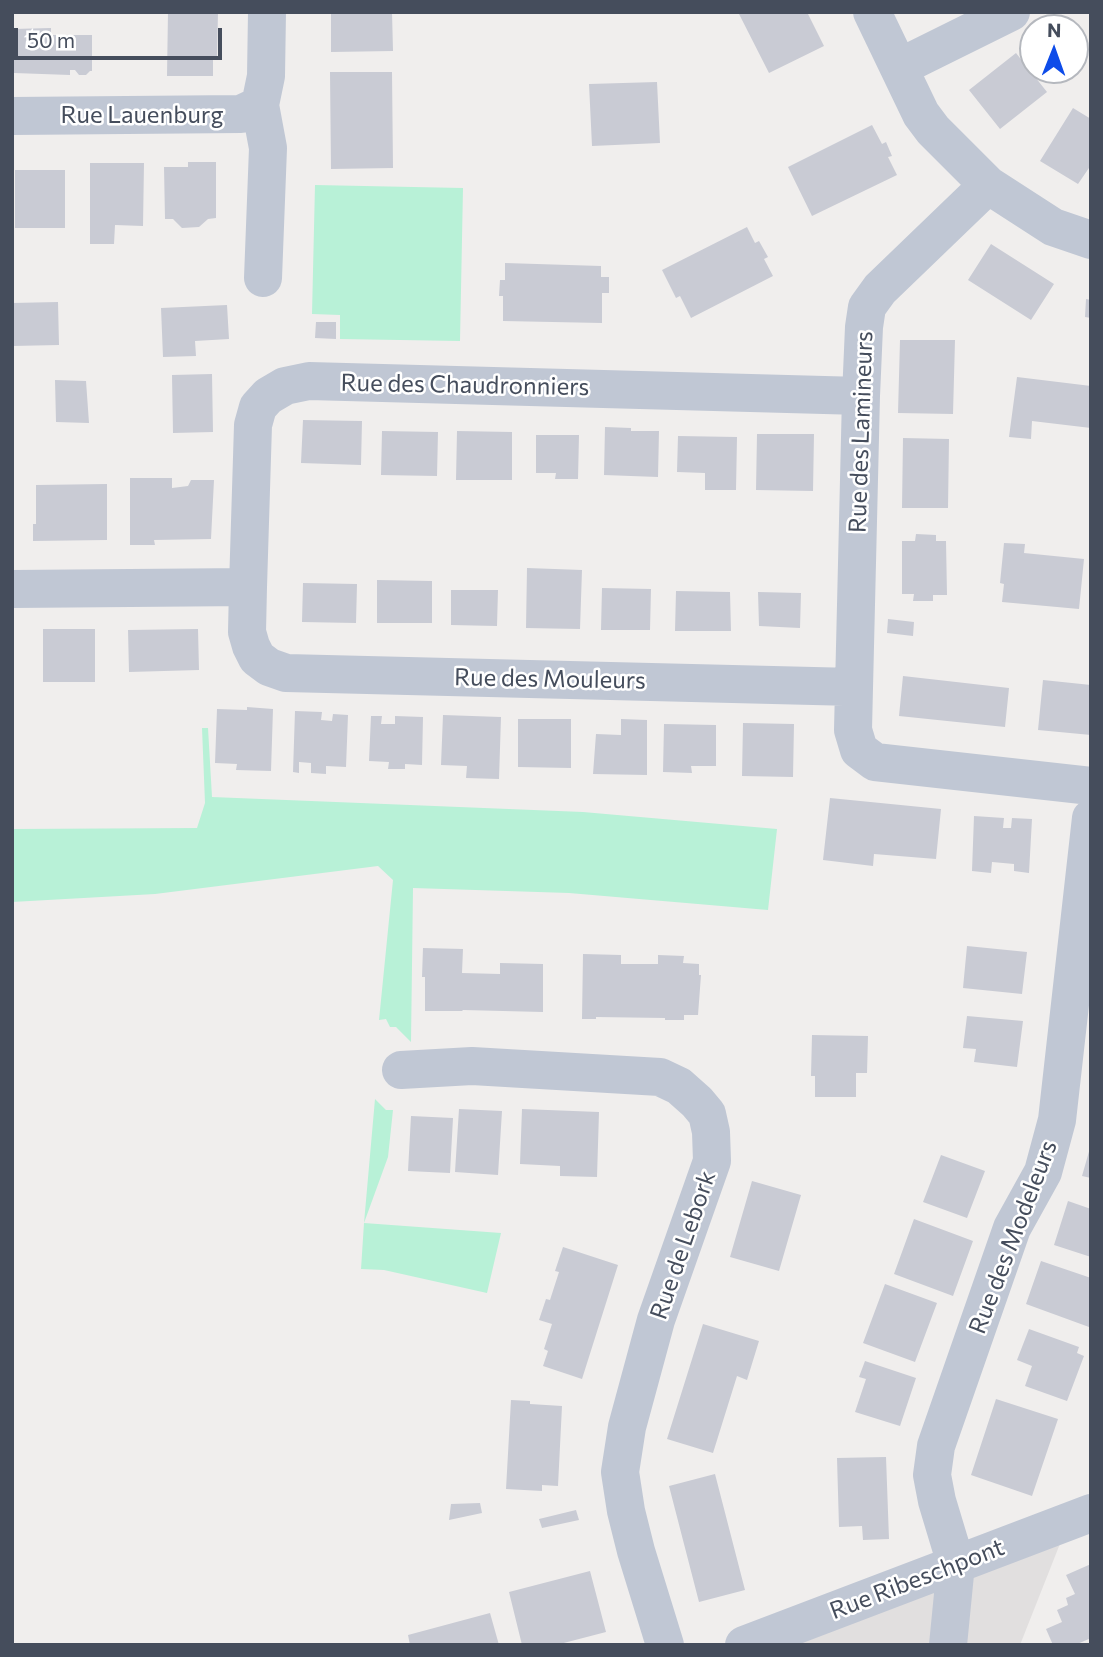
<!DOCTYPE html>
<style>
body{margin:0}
#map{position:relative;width:1103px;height:1657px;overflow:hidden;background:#f0eeed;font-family:Commissioner,sans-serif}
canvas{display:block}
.frame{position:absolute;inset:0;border:14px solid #454d5c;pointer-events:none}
.north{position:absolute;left:1019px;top:14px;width:70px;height:70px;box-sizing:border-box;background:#fff;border:2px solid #b5b8be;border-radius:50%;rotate:1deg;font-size:19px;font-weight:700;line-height:28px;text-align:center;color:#454d5c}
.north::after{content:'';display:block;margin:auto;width:24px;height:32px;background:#0e4ce9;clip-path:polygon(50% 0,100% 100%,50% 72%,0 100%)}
.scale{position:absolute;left:14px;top:28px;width:208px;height:32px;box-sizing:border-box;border:4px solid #454d5c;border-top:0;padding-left:9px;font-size:21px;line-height:24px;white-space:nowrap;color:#454d5c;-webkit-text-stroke:5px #fff;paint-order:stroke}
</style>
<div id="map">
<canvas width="1103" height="1657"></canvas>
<div class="frame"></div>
<div class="north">N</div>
<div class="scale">50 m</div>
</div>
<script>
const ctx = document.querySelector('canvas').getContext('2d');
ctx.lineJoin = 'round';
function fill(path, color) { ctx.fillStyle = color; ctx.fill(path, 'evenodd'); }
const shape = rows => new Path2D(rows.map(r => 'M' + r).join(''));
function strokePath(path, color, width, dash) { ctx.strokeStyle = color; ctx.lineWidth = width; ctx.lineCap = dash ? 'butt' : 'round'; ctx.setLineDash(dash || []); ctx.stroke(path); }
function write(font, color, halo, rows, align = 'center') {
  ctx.font = font + ' Commissioner,sans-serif'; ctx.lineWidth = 5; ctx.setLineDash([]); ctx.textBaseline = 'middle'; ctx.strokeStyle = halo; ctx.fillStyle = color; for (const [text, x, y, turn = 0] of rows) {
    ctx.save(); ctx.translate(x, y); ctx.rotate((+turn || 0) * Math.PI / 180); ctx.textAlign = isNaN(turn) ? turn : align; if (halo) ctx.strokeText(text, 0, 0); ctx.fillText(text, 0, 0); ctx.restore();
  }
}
fill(shape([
 [1069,1521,1020,1645,744,1645]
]), '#e1dfdf');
fill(shape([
 [315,185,463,188,460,341,340,339,340,315,312,314],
 [202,728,208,728,212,797,583,812,777,829,768,910,569,893,413,888,411,1042,396,1027,390,1027,386,1019,379,1020,393,880,378,866,155,894,12,902,12,829,197,828,205,803],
 [375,1099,386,1110,393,1110,388,1157,364,1223,501,1233,487,1293,384,1270,361,1269,364,1223]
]), '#b8f1d7');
fill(shape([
 [168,12,218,12,217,57,213,57,213,76,167,76],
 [331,12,392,12,393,51,331,52],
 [738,12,807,12,824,46,769,73],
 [51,28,51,35,92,35,92,71,90,71,86,75,79,75,75,70,70,70,70,75,14,73,13,29],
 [1016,53,1047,92,1000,129,969,90],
 [330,72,392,72,393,168,331,169],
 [657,82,660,143,592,146,589,84],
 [1073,108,1091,119,1091,165,1078,184,1040,161],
 [872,125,882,144,886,142,892,156,888,157,897,175,812,216,788,167],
 [188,162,216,162,216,218,208,219,199,227,182,228,173,219,165,219,164,167,188,167],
 [90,163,144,163,143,226,115,225,114,244,90,244],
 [15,170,65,170,65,228,15,228],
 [747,227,755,243,759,241,768,257,764,259,773,276,691,318,680,296,676,298,662,270],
 [991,244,1054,284,1031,320,968,280],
 [505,263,601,266,601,277,609,277,609,293,602,293,602,323,503,321,503,296,499,296,500,280,505,280],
 [1086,299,1091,300,1091,318,1085,317],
 [58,302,59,345,12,346,12,303],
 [227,305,229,339,195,341,196,356,163,357,161,308],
 [316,322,336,322,336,339,315,338],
 [900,340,955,340,953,414,898,413],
 [212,374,213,432,173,433,172,375],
 [1017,377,1091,386,1091,428,1032,421,1031,439,1009,437],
 [55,380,86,381,89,423,56,422],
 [303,420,362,421,361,465,301,463],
 [605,427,631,428,631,431,659,431,658,477,604,475],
 [382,431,438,432,437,476,381,475],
 [457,431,512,432,512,480,456,480],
 [757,434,814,434,813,491,756,490],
 [536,435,579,435,578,479,555,479,556,473,536,473],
 [678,436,737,437,736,490,705,490,705,473,677,472],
 [903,438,949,439,948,508,902,508],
 [130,478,172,478,172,488,188,486,191,480,214,480,211,539,154,540,155,545,130,545],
 [107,484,107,540,33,541,33,524,36,524,36,485],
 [916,534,936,535,936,541,946,541,947,595,933,595,933,601,913,601,914,594,902,594,902,541,915,541],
 [1004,543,1025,544,1024,553,1084,559,1079,609,1002,602,1004,584,1000,583],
 [527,568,582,570,580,629,526,628],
 [377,580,432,581,432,623,377,623],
 [303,583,357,584,356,623,302,622],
 [602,588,651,589,650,630,601,630],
 [451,590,498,590,497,626,451,625],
 [676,591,730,592,731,631,675,631],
 [758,592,801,593,800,628,759,626],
 [888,619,914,622,913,636,887,633],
 [43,629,95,629,95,682,43,682],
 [198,629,199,670,129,672,128,630],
 [903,676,1009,688,1005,727,899,716],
 [1043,680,1091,685,1091,735,1038,730],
 [247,707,273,709,271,771,236,770,237,764,215,763,217,709,247,710],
 [295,711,322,712,321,720,332,721,333,714,348,715,346,767,326,766,326,774,311,773,311,763,299,762,299,773,293,772],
 [443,715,501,717,499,779,466,778,467,766,441,765],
 [371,716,382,716,381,724,395,724,395,716,423,717,422,765,405,764,405,769,388,769,389,762,369,761],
 [518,719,571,719,571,768,518,767],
 [621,719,647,720,647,775,593,774,596,734,621,735],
 [743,723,794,724,793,777,742,776],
 [664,724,716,725,716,766,691,766,692,773,663,772],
 [830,798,941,809,936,859,874,854,873,866,823,860],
 [974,816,1004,818,1003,828,1011,828,1012,818,1032,819,1029,873,1014,871,1014,864,992,862,991,873,972,871],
 [967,946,1027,952,1022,994,963,988],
 [423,948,463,949,462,973,500,974,500,963,543,964,543,1012,463,1010,462,1011,425,1011,425,977,422,977],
 [583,954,621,955,621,964,658,964,658,955,684,956,683,963,699,964,699,975,701,975,698,1015,684,1015,684,1020,665,1020,665,1018,596,1017,596,1019,582,1019],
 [967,1016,1023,1021,1017,1067,974,1062,976,1049,963,1048],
 [812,1035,868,1036,867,1073,856,1073,856,1097,815,1097,815,1076,811,1076],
 [459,1109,502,1111,498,1175,455,1172],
 [522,1109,599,1112,597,1177,560,1176,560,1166,520,1164],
 [411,1116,453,1118,450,1173,408,1171],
 [1090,1148,1091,1148,1091,1178,1082,1176],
 [941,1155,985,1171,967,1218,923,1202],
 [752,1181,801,1195,779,1271,730,1257],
 [1068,1201,1091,1209,1091,1257,1054,1245],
 [914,1219,973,1241,953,1296,894,1274],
 [563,1247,618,1265,582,1379,543,1366,548,1351,544,1349,552,1324,539,1320,546,1299,550,1300,559,1272,555,1271],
 [1041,1261,1091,1278,1091,1321,1089,1327,1026,1304],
 [885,1284,937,1303,915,1362,863,1343],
 [703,1324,759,1341,747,1380,737,1376,713,1453,667,1439],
 [1029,1329,1079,1347,1077,1353,1084,1356,1067,1401,1025,1386,1032,1366,1017,1360],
 [865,1361,916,1378,900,1426,855,1412,866,1379,859,1377],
 [996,1399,1058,1419,1032,1496,971,1475],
 [511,1400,530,1401,530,1404,562,1406,558,1486,542,1485,542,1491,506,1489],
 [886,1457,889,1539,863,1540,862,1526,839,1527,837,1458],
 [715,1474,745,1590,699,1602,669,1486],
 [480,1503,482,1513,449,1520,451,1504],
 [576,1510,579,1520,542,1528,539,1519],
 [1091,1564,1091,1638,1075,1645,1053,1645,1046,1629,1062,1622,1057,1610,1068,1605,1066,1598,1075,1594,1066,1575],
 [590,1571,606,1632,556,1645,522,1645,509,1592],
 [490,1613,499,1645,410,1645,408,1635]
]), '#c9cbd4');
strokePath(shape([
 [872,12,921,114,933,130,988,185,1053,227,1091,240],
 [900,67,1011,12],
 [260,105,268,148,263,278],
 [12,116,241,114,260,105,266,76,267,12],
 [988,185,880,289,867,307,864,327,861,396,853,730,859,750,875,762,1091,786],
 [12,589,248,587],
 [854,687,286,673,269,667,257,658,251,646,247,632,248,587,253,425,258,407,268,396,285,386,309,381,861,396],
 [401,1070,472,1066,660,1077,679,1086,697,1102,707,1114,711,1132,712,1161,656,1320,627,1427,620,1472,626,1511,636,1551,665,1645],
 [744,1645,1091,1513],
 [948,1645,956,1564,937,1501,932,1475,936,1446,1012,1228,1043,1172,1057,1120,1091,818]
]), '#c0c7d4', 38);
write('24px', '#454d5c', '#fff', [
 ["Rue Lauenburg",142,115],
 ["Rue des Chaudronniers",465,385,1],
 ["Rue des Lamineurs",861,432,-88],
 ["Rue des Mouleurs",550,679,1],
 ["Rue des Modeleurs",1013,1237,-69],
 ["Rue de Lebork",683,1245,-71],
 ["Rue Ribeschpont",917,1579,-21]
]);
</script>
